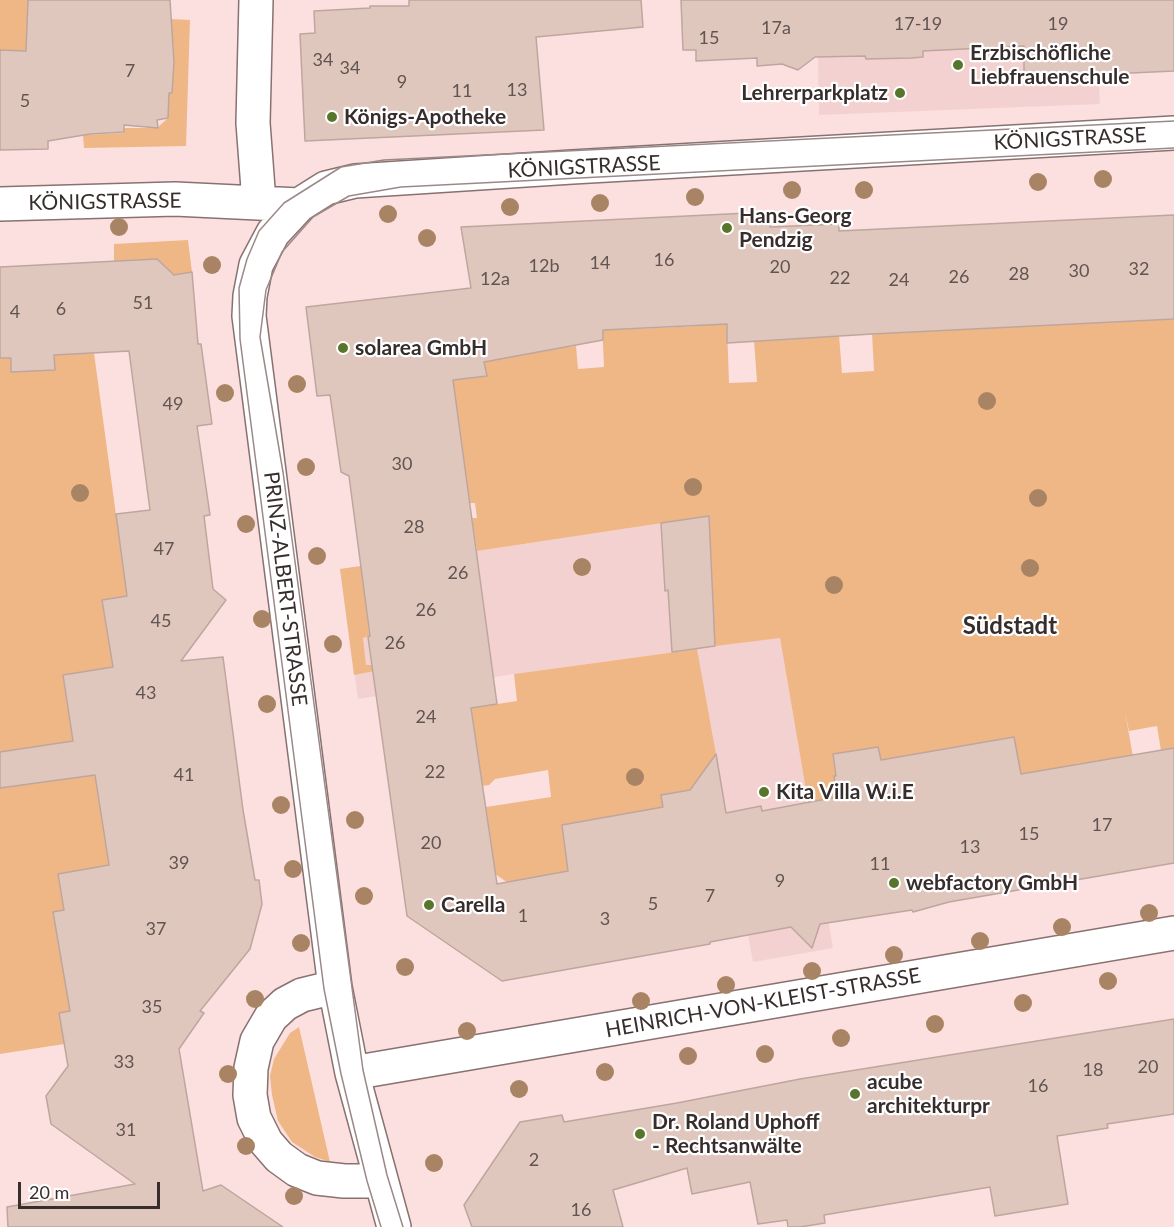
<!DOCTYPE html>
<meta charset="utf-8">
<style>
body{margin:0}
#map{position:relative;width:1174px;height:1227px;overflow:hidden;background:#fbe0df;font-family:Lato,sans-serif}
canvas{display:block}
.scale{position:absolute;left:18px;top:1182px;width:142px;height:27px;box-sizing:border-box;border:3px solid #372d2d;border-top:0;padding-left:8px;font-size:18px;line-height:21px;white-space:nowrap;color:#372d2d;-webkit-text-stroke:4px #fff;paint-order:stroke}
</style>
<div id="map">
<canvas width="1174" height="1227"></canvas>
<div class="scale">20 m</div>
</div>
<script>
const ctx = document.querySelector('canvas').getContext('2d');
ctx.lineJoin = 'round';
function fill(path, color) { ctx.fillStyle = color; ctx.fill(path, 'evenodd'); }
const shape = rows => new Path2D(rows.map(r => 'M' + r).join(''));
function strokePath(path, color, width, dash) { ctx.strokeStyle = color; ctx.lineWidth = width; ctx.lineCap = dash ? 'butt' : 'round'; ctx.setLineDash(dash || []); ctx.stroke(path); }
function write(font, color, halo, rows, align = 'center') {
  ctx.font = font + ' Lato,sans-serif'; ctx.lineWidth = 4.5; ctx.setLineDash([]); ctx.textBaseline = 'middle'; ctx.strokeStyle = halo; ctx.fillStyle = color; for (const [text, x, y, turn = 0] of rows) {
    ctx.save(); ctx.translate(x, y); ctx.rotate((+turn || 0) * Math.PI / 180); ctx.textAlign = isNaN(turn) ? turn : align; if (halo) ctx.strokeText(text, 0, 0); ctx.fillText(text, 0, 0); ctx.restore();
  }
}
fill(shape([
 [1095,0,1100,104,819,115,818,57],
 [709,516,780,638,833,948,753,962,696,649,514,674,358,699,340,569,477,551]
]), '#f4d1d1');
fill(shape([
 [0,0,28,0,52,52,0,50],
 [171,19,190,20,186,146,84,148,83,135,124,133,124,128,157,128,168,118,167,94,172,93,174,55],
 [188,240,192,272,174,275,114,261,114,244],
 [731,318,727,325,729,383,757,382,753,326,784,340,839,335,842,373,874,371,872,333,1174,319,1174,748,1161,751,1157,726,1129,731,1125,712,1135,768,1106,773,1103,760,1076,764,1078,778,1023,788,1014,737,951,748,882,768,878,747,833,754,836,776,834,777,837,797,808,802,780,638,715,646,709,516,477,551,472,518,477,518,475,503,470,503,459,427,401,387,486,376,484,362,548,349,576,346,578,369,604,367,602,320,635,329,699,326],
 [94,353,127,596,102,600,107,631,123,665,63,675,68,708,107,703,100,737,0,752,0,358,11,358,11,372,55,370,54,355],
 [361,566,369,633,369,636,363,638,366,665,373,665,375,671,354,675,340,569],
 [697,649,721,782,712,775,698,779,693,789,661,795,672,856,525,879,519,886,514,887,482,865,493,856,486,807,551,797,548,770,495,779,489,785,482,786,470,702,484,706,517,701,514,674],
 [95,775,109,865,97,942,64,1044,0,1054,0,788],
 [299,1027,330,1162,315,1157,292,1142,278,1121,272,1095,270,1076,274,1059,290,1033]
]), '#efb786');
const building = shape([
 [28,0,170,0,174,62,172,93,169,93,168,118,157,120,158,128,124,125,124,132,90,134,48,141,48,149,0,150,0,50,26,51,28,0],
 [409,0,641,0,643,27,536,37,544,130,305,141,300,34,315,33,314,11,370,8,370,6,409,6,409,0],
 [681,0,1174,0,1174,71,1024,78,1024,46,923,51,923,57,911,58,866,59,865,56,815,57,798,70,782,64,757,66,757,58,696,61,696,50,683,50,681,0],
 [769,212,770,227,839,224,839,231,1174,215,1174,319,872,334,727,343,727,324,603,330,603,340,484,362,487,376,453,380,497,704,471,708,497,884,568,871,562,825,663,807,661,795,690,790,716,754,726,813,761,806,762,811,837,797,834,776,836,776,833,754,878,747,881,760,1014,737,1021,774,1174,748,1174,863,949,902,913,912,912,910,820,924,812,948,791,927,710,942,710,944,502,981,407,916,368,637,370,636,349,476,341,472,330,395,317,396,306,307,471,288,461,227,769,212],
 [157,259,174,275,192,272,198,344,201,344,212,424,197,426,210,515,204,516,213,589,226,600,181,661,223,657,243,810,255,880,259,880,262,904,250,949,200,1011,204,1013,179,1049,203,1191,221,1185,283,1227,8,1227,7,1207,135,1184,51,1124,46,1096,68,1066,59,1013,70,1011,53,912,64,910,58,874,109,865,95,775,0,788,0,752,73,741,63,675,113,667,102,600,127,596,116,514,150,510,129,351,54,355,55,370,11,372,11,358,0,358,0,267,157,259],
 [709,516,715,646,672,652,668,590,665,591,661,523,709,516],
 [1174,1019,1174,1114,1107,1124,1108,1128,1057,1136,1068,1204,995,1216,990,1187,824,1215,825,1223,800,1227,788,1227,787,1220,758,1224,750,1182,692,1194,687,1168,613,1190,623,1227,472,1227,464,1205,520,1122,562,1115,564,1122,677,1103,800,1079,1174,1019]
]);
fill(building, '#e0c7be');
strokePath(building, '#bea69e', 1.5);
const street = shape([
 [256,0,253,123,259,202],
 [0,204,175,199,299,205],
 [335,987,302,995,285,1004,271,1017,257,1041,251,1068,250,1095,254,1118,266,1142,279,1157,297,1170,317,1178,344,1181,367,1181,379,1178],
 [352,1073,1174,933],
 [394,1227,352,1073,335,987,249,316,250,296,256,265,273,233,299,205,326,188,355,181,572,167,1174,133]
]);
strokePath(street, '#897171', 36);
strokePath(street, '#fff', 33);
strokePath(shape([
 [381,1227,367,1181,341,1074,324,989,240,339,239,288,247,259,259,231,284,203,341,167,384,160,1174,121],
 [403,1227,387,1175,363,1070,283,472,260,337,266,290,282,252,313,217,349,196,401,187,1174,148]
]), '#9b8988', 1.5);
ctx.fillStyle = '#a98464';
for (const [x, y] of [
 [1103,179],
 [1038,182],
 [792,190],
 [864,190],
 [695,197],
 [600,203],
 [510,207],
 [388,214],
 [119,227],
 [427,238],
 [212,265],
 [297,384],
 [225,393],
 [987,401],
 [306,467],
 [693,487],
 [80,493],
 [1038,498],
 [246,524],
 [317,556],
 [582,567],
 [1030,568],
 [834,585],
 [262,619],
 [333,644],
 [267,704],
 [635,777],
 [281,805],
 [355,820],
 [293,869],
 [364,896],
 [1149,913],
 [1062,927],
 [980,941],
 [301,943],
 [894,955],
 [405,967],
 [812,971],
 [1108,981],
 [726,985],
 [255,999],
 [641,1001],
 [1023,1003],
 [935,1024],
 [467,1031],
 [841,1038],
 [765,1054],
 [688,1056],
 [605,1072],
 [228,1074],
 [519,1089],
 [246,1146],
 [434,1163],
 [294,1196]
]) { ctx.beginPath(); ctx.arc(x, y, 9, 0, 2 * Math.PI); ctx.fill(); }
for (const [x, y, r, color] of [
 [958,65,6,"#57762c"],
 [900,93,6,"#57762c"],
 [332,117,6,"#57762c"],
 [727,228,6,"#57762c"],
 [343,348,6,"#57762c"],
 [764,792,6,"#57762c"],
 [894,883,6,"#57762c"],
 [429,905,6,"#57762c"],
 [855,1094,6,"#57762c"],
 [640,1134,6,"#57762c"]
]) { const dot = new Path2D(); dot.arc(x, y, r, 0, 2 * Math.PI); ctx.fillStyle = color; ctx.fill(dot); strokePath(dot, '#fff', 2); }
write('18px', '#615451', null, [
 ["17-19",918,24],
 ["19",1058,24],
 ["17a",776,28],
 ["15",709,38],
 ["34",323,60],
 ["34",350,68],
 ["7",130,71],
 ["9",402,82],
 ["13",517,90],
 ["11",462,91],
 ["5",25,101],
 ["16",664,260],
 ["14",600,263],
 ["12b",544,266],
 ["20",780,267],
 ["32",1139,269],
 ["30",1079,271],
 ["28",1019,274],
 ["26",959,277],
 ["22",840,278],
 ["12a",495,279],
 ["24",899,280],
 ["51",143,303],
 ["6",61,309],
 ["4",15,312],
 ["49",173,404],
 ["30",402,464],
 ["28",414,527],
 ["47",164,549],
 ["26",458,573],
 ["26",426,610],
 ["45",161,621],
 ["26",395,643],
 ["43",146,693],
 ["24",426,717],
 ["22",435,772],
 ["41",184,775],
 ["17",1102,825],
 ["15",1029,834],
 ["20",431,843],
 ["13",970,847],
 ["39",179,863],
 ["11",880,864],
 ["9",780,881],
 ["7",710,896],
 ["5",653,904],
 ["1",523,916],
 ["3",605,919],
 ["37",156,929],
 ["35",152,1007],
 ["33",124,1062],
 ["20",1148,1067],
 ["18",1093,1070],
 ["16",1038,1086],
 ["31",126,1130],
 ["2",534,1160],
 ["16",581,1210]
]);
write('bold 21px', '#372d2d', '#fff', [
 ["Erzbischöfliche",970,53],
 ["Liebfrauenschule",970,77],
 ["Lehrerparkplatz",888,93,"right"],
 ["Königs-Apotheke",344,117],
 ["Hans-Georg",739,216],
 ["Pendzig",739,240],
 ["solarea GmbH",355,348],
 ["Kita Villa W.i.E",776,792],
 ["webfactory GmbH",906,883],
 ["Carella",441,905],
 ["acube",867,1082],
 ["architekturpr",867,1106],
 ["Dr. Roland Uphoff",652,1122],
 ["- Rechtsanwälte",652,1146]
], 'left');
write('21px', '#372d2d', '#fff', [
 ["KÖNIGSTRASSE",1070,139,-3],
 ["KÖNIGSTRASSE",584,167,-3],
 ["KÖNIGSTRASSE",105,202,-1],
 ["PRINZ-ALBERT-STRASSE",285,589,83],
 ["HEINRICH-VON-KLEIST-STRASSE",763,1003,-10]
]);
write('bold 24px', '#372d2d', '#fff', [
 ["Südstadt",1010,626]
]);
</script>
